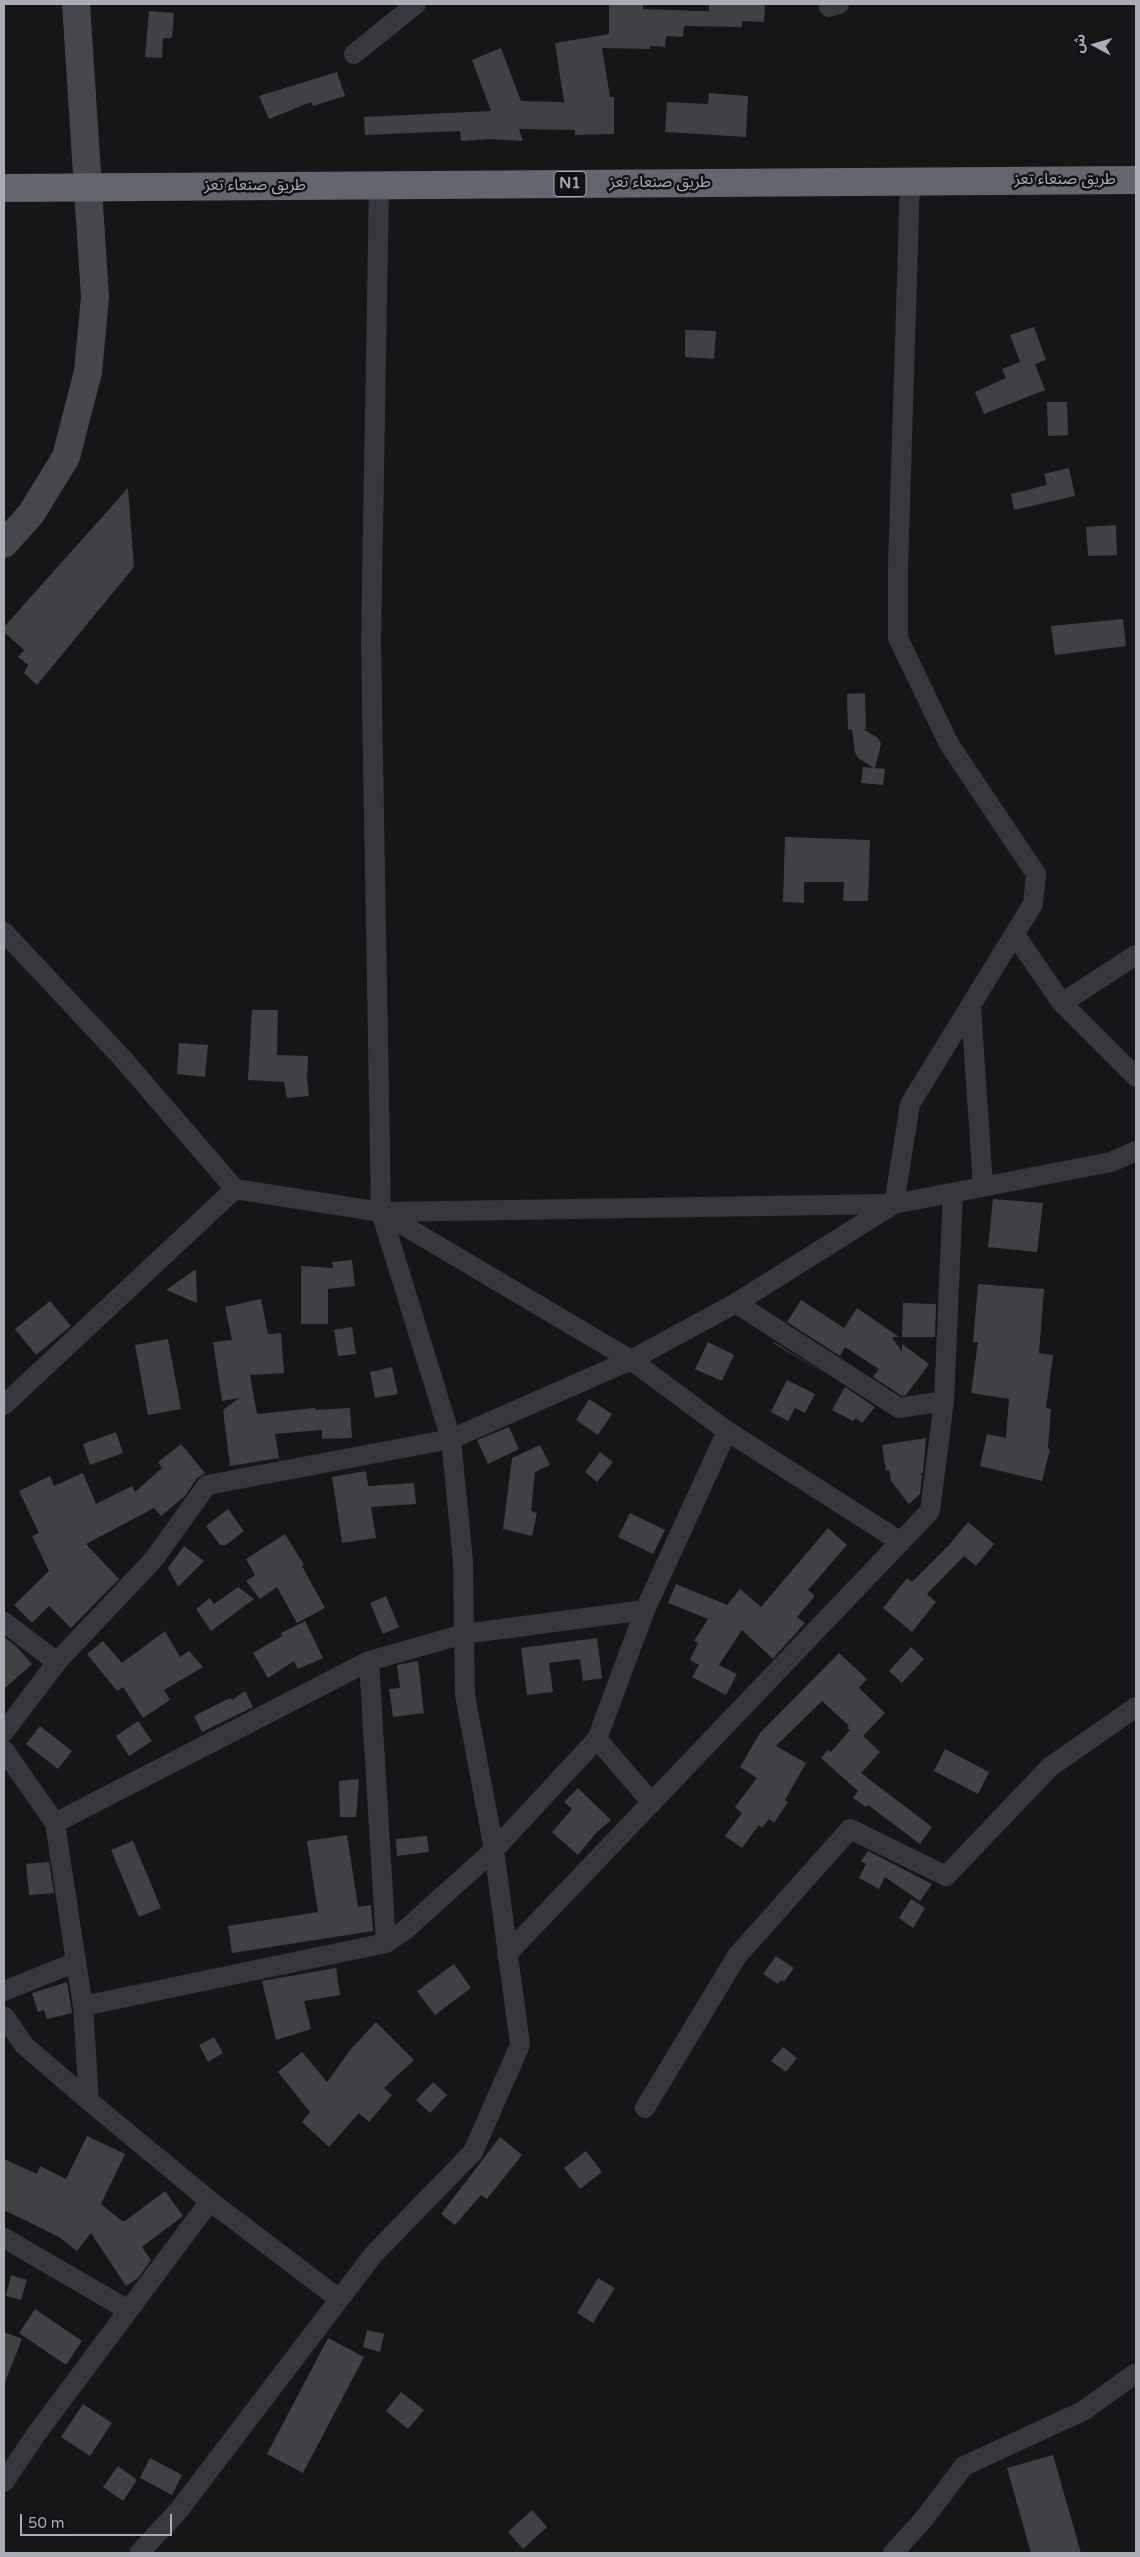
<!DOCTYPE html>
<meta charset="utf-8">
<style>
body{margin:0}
#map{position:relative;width:1140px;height:2557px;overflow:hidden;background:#161618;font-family:"Varela Round","Noto Sans Arabic",sans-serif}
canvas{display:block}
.frame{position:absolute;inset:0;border:5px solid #a8adb8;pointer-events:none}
.north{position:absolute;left:1070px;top:20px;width:50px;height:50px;-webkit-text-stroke:4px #111113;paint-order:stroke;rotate:276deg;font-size:14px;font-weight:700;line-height:20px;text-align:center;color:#a8adb8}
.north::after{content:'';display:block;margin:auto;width:18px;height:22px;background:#a8adb8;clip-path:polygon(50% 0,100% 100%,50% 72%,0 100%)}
.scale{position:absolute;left:20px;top:2514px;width:152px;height:22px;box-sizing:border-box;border:2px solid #a8adb8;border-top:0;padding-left:6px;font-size:15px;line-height:18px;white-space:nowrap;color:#a8adb8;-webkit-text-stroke:4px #111113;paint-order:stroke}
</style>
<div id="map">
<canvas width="1140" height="2557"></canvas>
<div class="frame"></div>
<div class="north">ش</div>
<div class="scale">50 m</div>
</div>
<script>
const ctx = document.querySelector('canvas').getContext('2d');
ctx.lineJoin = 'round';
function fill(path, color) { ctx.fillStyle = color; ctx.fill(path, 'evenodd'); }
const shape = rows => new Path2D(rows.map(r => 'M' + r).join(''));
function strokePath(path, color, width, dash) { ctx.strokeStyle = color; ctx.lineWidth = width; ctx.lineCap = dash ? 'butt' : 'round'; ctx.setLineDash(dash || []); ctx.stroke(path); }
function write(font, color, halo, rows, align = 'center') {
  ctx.font = font + ' "Varela Round","Noto Sans Arabic",sans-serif'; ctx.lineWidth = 5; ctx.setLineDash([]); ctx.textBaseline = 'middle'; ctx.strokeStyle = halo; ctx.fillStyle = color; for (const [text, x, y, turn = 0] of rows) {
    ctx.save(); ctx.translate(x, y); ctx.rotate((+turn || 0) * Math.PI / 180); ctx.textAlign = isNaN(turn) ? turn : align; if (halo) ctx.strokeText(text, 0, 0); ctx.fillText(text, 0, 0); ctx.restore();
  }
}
fill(shape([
 [609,4,643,4,643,9,698,11,709,11,709,4,765,4,764,22,742,21,742,27,684,26,683,37,666,36,665,47,650,46,650,49,602,48,610,97,614,97,614,134,575,135,575,130,519,129,523,141,489,139,461,141,460,131,365,135,364,117,491,111,472,60,501,48,521,101,564,102,555,43,609,34],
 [149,11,174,13,172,38,163,38,162,58,145,57],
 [337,72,345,96,313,106,311,102,269,119,259,96],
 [709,93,748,96,746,137,665,132,667,102,708,104],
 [1034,327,1046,360,1035,364,1045,390,984,414,975,392,1006,378,1002,369,1020,362,1010,335],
 [685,330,716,331,714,359,685,357],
 [1047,402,1067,402,1068,435,1048,436],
 [1069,468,1075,496,1014,510,1011,494,1047,485,1044,474],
 [128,488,134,567,37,685,24,673,28,665,18,657,24,650,4,632,4,627],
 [1116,525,1117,555,1088,556,1086,527],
 [1123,619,1126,646,1055,655,1051,626],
 [865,693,866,729,863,729,878,738,881,744,875,768,885,769,883,785,861,783,863,767,874,768,858,758,855,752,852,729,848,730,847,694],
 [785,837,870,840,868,901,843,901,844,882,804,882,804,903,783,902],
 [252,1010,278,1010,277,1055,308,1056,307,1080,309,1096,287,1098,284,1082,248,1080],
 [179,1043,208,1045,205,1077,177,1074],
 [993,1199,1043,1203,1037,1252,988,1247],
 [352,1260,355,1286,328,1289,328,1324,301,1324,301,1266,333,1268,332,1262],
 [196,1269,197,1303,166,1290],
 [978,1284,1044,1289,1039,1353,1053,1355,1046,1408,1051,1409,1048,1448,1050,1449,1042,1481,980,1466,987,1434,1006,1438,1009,1399,971,1393,978,1342,973,1342],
 [261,1299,268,1334,281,1333,284,1373,250,1375,257,1414,315,1408,316,1410,350,1408,352,1438,322,1439,322,1430,275,1434,279,1458,230,1466,223,1410,239,1398,222,1401,213,1342,232,1340,225,1307],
 [801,1300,844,1328,857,1308,899,1337,892,1337,902,1352,902,1344,929,1364,906,1395,902,1396,873,1377,879,1369,845,1347,840,1356,787,1322],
 [50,1301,71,1326,36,1355,15,1329],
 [903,1303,936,1304,935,1337,902,1337],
 [352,1327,356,1354,338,1356,334,1330],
 [168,1339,181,1409,148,1415,135,1345],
 [708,1342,734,1355,722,1381,695,1369],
 [774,1342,826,1375,773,1343],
 [392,1367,398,1394,375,1398,370,1372],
 [787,1380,815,1394,805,1413,795,1408,788,1421,771,1412],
 [845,1387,875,1407,862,1423,856,1418,853,1421,832,1410],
 [589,1399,612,1414,598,1435,576,1420],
 [509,1427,519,1449,488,1464,477,1440],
 [116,1432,123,1453,90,1465,83,1444],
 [926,1438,923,1473,920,1473,922,1476,920,1494,909,1504,891,1481,889,1470,886,1471,882,1445],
 [181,1444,205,1473,197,1478,185,1496,161,1516,154,1508,86,1544,119,1579,71,1628,49,1606,32,1623,14,1605,49,1571,32,1536,39,1533,19,1491,50,1476,54,1486,83,1473,96,1504,132,1486,135,1492,162,1468,158,1462],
 [540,1445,550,1465,535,1472,531,1511,537,1513,532,1536,503,1529,512,1458],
 [600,1452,613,1462,597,1482,585,1472],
 [366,1471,368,1486,414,1483,416,1504,371,1507,376,1538,342,1543,332,1477],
 [228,1509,244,1531,226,1545,220,1545,206,1526],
 [630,1513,665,1530,653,1554,618,1537],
 [968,1522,994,1544,976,1566,964,1556,927,1594,936,1602,912,1632,883,1608,907,1578,912,1582,949,1545],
 [828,1528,847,1545,808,1590,815,1596,797,1617,805,1623,777,1654,773,1659,742,1630,719,1665,737,1674,726,1695,692,1677,699,1665,690,1660,698,1643,694,1641,708,1619,668,1603,676,1584,727,1605,740,1589,761,1607],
 [285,1534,304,1565,302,1566,325,1608,297,1623,277,1587,260,1599,246,1581,255,1575,246,1559],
 [184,1546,204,1561,178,1587,168,1568],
 [238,1587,254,1599,211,1631,196,1609,210,1598,214,1604],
 [386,1596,399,1627,383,1634,370,1603],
 [305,1621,323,1658,298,1669,294,1661,268,1678,253,1653,282,1636,281,1633],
 [165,1631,180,1657,189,1651,203,1667,164,1690,170,1700,143,1718,123,1687,117,1691,87,1654,103,1641,122,1663],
 [4,1637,17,1647,32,1664,4,1689],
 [597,1638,602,1678,583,1681,580,1659,549,1663,553,1692,527,1695,521,1648],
 [911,1647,924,1659,902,1683,889,1671],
 [839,1653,867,1679,859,1688,885,1713,863,1736,880,1752,861,1773,932,1827,920,1844,868,1805,866,1807,853,1798,858,1791,821,1758,828,1750,831,1752,850,1730,847,1728,849,1726,822,1701,776,1746,806,1763,785,1800,788,1802,774,1823,769,1819,762,1828,759,1825,742,1848,725,1836,742,1813,735,1807,757,1778,740,1767,760,1733],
 [418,1661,424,1713,393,1717,389,1689,400,1688,397,1665],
 [245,1691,253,1707,202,1732,194,1716,230,1698,232,1700],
 [138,1721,152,1741,129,1756,116,1736],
 [40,1726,72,1751,58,1769,26,1744],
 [945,1749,989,1772,978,1794,934,1771],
 [359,1779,356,1817,340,1817,339,1781],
 [578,1788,611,1820,596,1833,578,1855,552,1832,572,1809,564,1802],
 [347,1835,358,1907,371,1905,373,1931,232,1953,228,1926,318,1912,307,1841],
 [427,1836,429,1852,397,1856,396,1839],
 [133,1841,161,1908,139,1917,111,1850],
 [868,1851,932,1884,920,1901,885,1877,879,1889,859,1878,866,1864,861,1861],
 [49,1862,54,1893,29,1895,26,1864],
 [911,1899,925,1908,913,1928,899,1918],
 [776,1956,794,1968,784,1982,781,1980,778,1984,763,1974],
 [454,1964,471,1988,435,2015,417,1991],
 [336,1968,340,1995,304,2001,311,2029,276,2040,262,1981],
 [67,1982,72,2013,47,2019,44,2010,38,2012,32,1993],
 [376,2022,414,2060,384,2088,392,2095,369,2122,359,2113,329,2147,302,2122,310,2112,278,2072,302,2052,327,2082,351,2049],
 [214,2037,223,2053,208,2062,199,2045],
 [783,2047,797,2058,786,2072,771,2061],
 [433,2082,447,2095,430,2113,416,2100],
 [87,2136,125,2154,101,2204,122,2221,125,2221,165,2191,183,2216,142,2247,151,2260,138,2278,126,2286,91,2233,77,2251,59,2237,4,2210,4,2159,37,2174,40,2166,66,2179],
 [500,2137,522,2155,487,2199,481,2195,455,2225,441,2214],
 [586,2151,602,2172,580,2189,564,2168],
 [11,2275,27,2280,21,2300,6,2296],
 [598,2278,615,2288,593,2323,577,2313],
 [35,2309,82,2341,66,2365,19,2333],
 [367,2330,384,2334,380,2352,363,2347],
 [4,2332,22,2339,5,2382,4,2382],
 [328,2338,364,2357,303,2473,267,2454],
 [401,2392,424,2410,408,2429,386,2411],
 [83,2404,112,2423,90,2456,61,2437],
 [1053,2455,1081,2553,1031,2553,1007,2468],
 [150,2458,182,2475,172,2495,140,2478],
 [118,2466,137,2480,123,2501,103,2487],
 [532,2510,547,2527,523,2549,508,2532]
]), '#404145');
strokePath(shape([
 [829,7,839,4],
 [354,54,416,4],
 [4,932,123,1059,235,1189,4,1405],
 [1015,935,1062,1003,1136,955],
 [1062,1003,1136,1077],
 [971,1007,983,1187],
 [235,1189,381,1212,894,1204,910,1104,1033,904,1036,874,949,744,898,638,898,568,910,181],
 [381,1212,631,1360,727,1431,901,1542],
 [736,1303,899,1408,944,1401],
 [4,1622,57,1662],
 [369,1661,386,1943],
 [4,1732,57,1662,154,1559,207,1485,451,1439,631,1360,736,1303,894,1204,1111,1162,1136,1151],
 [597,1739,652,1803],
 [4,1750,55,1823,369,1661,464,1634,645,1610],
 [55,1823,76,1962],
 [507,1954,930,1511,944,1401,953,1193],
 [4,1991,76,1962,83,2006],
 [4,2016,24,2045,89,2101,210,2201,339,2299],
 [89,2101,83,2006,386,1943,405,1930,494,1850,597,1739,645,1610,727,1431],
 [645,2108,737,1956,850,1829,946,1876,1050,1767,1136,1707],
 [4,2238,128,2310],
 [4,2482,37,2433,210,2201],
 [139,2553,179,2510,373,2255,473,2152,520,2045,494,1850,465,1695,463,1561,451,1439,381,1212,371,643,379,185],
 [893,2553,923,2520,964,2466,1083,2411,1136,2373]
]), '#37383d', 20);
strokePath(shape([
 [4,544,31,514,66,457,88,372,95,297,76,4]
]), '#45474d', 28);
strokePath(shape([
 [4,188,1136,180]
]), '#63666e', 28);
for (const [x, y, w] of [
 [570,184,32]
]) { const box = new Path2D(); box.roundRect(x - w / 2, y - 12.5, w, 25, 4); ctx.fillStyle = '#111113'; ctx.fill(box); strokePath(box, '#a8adb8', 1); }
write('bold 15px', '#a8adb8', null, [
 ["N1",570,184]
]);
write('16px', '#a8adb8', '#111113', [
 ["طريق صنعاء تعز",1065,180],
 ["طريق صنعاء تعز",660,183],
 ["طريق صنعاء تعز",255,186]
]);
</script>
